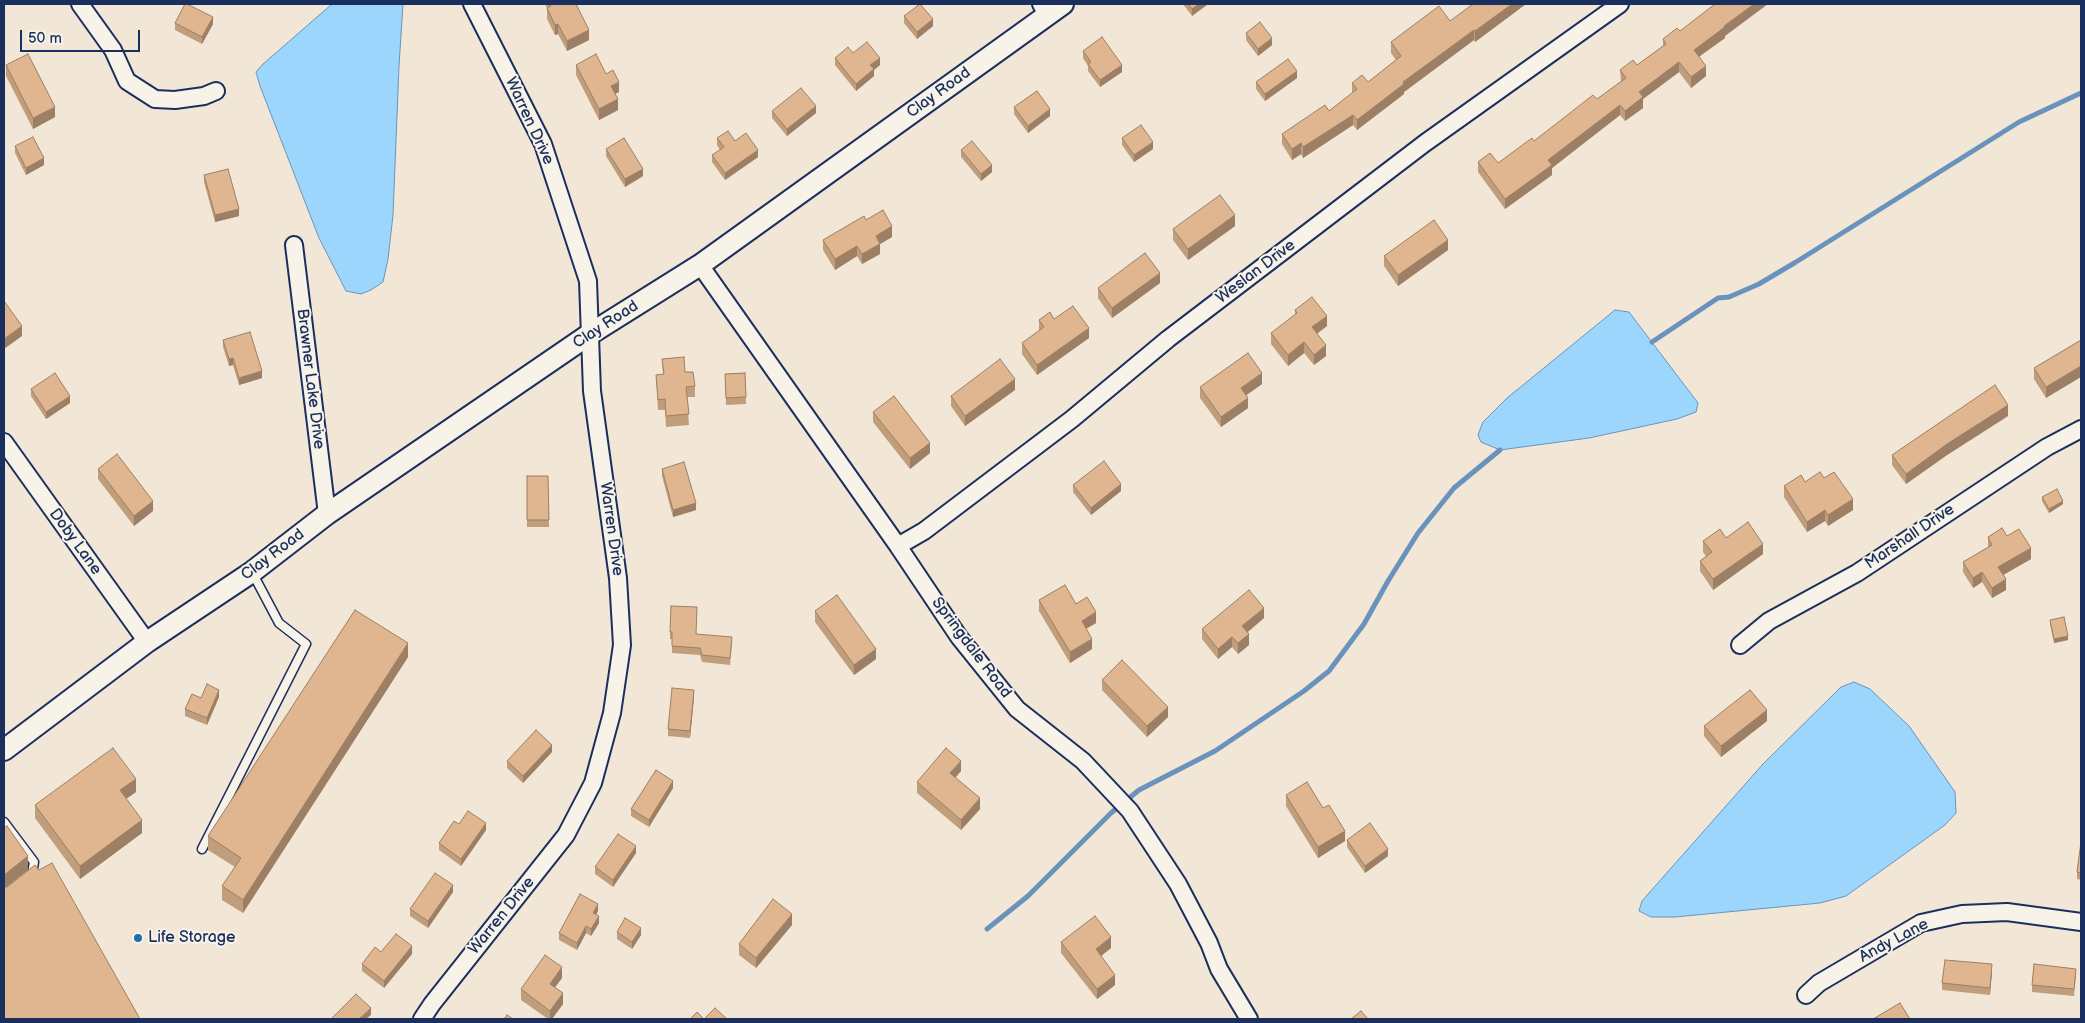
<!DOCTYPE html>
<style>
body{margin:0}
#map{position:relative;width:2085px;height:1023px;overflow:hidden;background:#f2e7d6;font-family:"Balsamiq Sans",sans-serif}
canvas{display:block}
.frame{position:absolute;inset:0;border:5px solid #1b2f5e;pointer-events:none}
.scale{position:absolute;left:20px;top:30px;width:120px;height:22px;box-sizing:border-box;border:2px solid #1b2f5e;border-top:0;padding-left:6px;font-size:15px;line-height:18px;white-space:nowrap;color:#1b2f5e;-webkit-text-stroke:4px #f7f3e8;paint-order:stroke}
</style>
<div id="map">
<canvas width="2085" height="1023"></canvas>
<div class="frame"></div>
<div class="scale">50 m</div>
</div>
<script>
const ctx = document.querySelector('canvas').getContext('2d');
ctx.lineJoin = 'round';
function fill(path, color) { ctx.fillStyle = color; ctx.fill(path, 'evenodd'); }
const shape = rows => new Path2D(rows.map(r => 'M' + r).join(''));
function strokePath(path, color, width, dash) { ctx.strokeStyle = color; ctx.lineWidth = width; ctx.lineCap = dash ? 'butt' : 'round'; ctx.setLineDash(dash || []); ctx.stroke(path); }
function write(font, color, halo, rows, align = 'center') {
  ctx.font = font + ' "Balsamiq Sans",sans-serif'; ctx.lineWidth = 4; ctx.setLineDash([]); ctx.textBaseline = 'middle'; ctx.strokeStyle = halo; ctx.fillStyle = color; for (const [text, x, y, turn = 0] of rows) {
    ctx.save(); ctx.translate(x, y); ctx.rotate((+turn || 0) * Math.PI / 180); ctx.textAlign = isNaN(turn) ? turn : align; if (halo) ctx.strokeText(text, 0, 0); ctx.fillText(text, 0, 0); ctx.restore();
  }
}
const water = shape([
 [332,4,403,4,399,66,393,215,388,259,383,282,371,290,361,294,346,291,319,238,260,86,256,72,263,64,332,4],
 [1615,310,1629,312,1698,403,1696,412,1677,419,1589,438,1500,450,1481,442,1478,435,1483,422,1507,398,1615,310],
 [1854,682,1870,689,1909,726,1955,792,1956,813,1945,825,1846,896,1820,903,1675,917,1651,917,1639,911,1642,901,1763,764,1841,687,1854,682]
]);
fill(water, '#9dd6fd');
strokePath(water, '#6993bd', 1);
strokePath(shape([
 [1652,342,1718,298,1729,297,1759,284,1796,262,2019,122,2081,93],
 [987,929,1028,896,1111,813,1139,790,1215,751,1304,691,1329,671,1364,624,1388,581,1418,533,1454,488,1500,450]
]), '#6993bd', 5);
const service = shape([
 [4,822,34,862,32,874],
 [202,849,306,644,279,623,253,574]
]);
const minor = shape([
 [80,4,113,50,127,81,155,99,175,100,204,96,216,91],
 [1041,4,1047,15],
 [294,245,327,514],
 [700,265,898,546,959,637,1017,709,1083,761,1130,811,1178,884,1209,943,1219,969,1249,1019],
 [4,442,147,642],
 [898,546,924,531,1072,419,1168,339,1425,143,1620,4],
 [1740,645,1769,621,1857,573,2047,447,2081,429],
 [1806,995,1819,983,1921,923,1962,914,2007,912,2081,922],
 [422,1019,432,1004,566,835,593,783,612,713,622,645,618,578,592,391,588,281,543,144,472,4]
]);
const tertiary = shape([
 [4,750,147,642,252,572,327,514,590,334,700,265,1063,4]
]);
strokePath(service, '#1b2f5e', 11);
strokePath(minor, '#1b2f5e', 20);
strokePath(tertiary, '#1b2f5e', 24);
strokePath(service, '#f7f3e8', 8);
strokePath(minor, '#f7f3e8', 16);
strokePath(tertiary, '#f7f3e8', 20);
fill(shape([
 [545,4,576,4,589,40,567,51,558,34,555,35,547,19,547,8],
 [1183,4,1208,4,1192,16],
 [1526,4,1475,42,1474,40,1404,92,1404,94,1357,130,1353,125,1303,158,1301,154,1292,160,1282,144,1282,134,1329,111,1352,93,1352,83,1368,82,1396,60,1391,53,1391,42,1450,21],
 [904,16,933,26,917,39,904,23],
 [175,23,213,24,202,44,175,30],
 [1680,31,1725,36,1725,38,1699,57,1706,76,1691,88,1679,72,1643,99,1643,108,1625,121,1620,115,1552,168,1552,175,1505,209,1478,172,1478,162,1498,163,1534,141,1597,99,1621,81,1620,70,1637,65,1663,46,1663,39],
 [1246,33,1272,45,1258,56,1246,40],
 [1083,51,1122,72,1100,87,1088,71,1088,66,1083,58],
 [853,53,880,65,874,70,874,76,856,91,835,65,835,58],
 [6,65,55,117,33,129,6,76],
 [576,65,606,74,619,92,615,94,618,110,599,120,576,75],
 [1297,78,1265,101,1256,89,1256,82],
 [1014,107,1050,116,1028,133,1014,114],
 [772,111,816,113,787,136,772,118],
 [717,138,735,141,758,157,725,180,712,162,712,155,720,150,717,145],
 [1122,138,1153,149,1134,162,1122,145],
 [15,146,44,165,26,175,15,153],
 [606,149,643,176,625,187,606,156],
 [961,150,992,172,981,181,961,157],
 [204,175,239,216,215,222,204,182],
 [866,220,892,237,880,244,880,254,862,264,857,256,835,270,823,250,823,240],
 [1235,226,1188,260,1173,240,1173,229],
 [1448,250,1398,286,1384,266,1384,256],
 [1160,283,1112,318,1098,298,1098,288],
 [1295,310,1327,326,1317,334,1326,356,1314,365,1304,353,1288,366,1271,344,1271,333,1295,315],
 [1054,319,1089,338,1037,375,1022,354,1022,343,1039,331,1039,320],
 [223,340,262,378,239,385,233,365,229,366,223,347],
 [2081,340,2046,398,2034,379,2034,368],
 [662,359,685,372,695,386,695,397,687,397,689,425,666,427,665,410,658,410,656,375,663,374],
 [745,373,746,404,726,405,725,374],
 [1262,384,1246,395,1248,408,1221,427,1200,398,1200,387],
 [31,389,70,403,46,419,31,396],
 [1015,390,965,426,951,406,951,396],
 [873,412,930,453,910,469,873,422],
 [2008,416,1947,455,1906,484,1892,465,1892,455],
 [98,469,153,511,134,526,98,479],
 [662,469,696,510,673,517,662,476],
 [527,476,548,476,549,527,527,527],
 [1824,478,1853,510,1828,526,1825,521,1807,532,1784,497,1784,486],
 [1073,485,1121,491,1091,515,1073,492],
 [2042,497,2063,504,2049,513,2042,501],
 [2007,536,2031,559,2003,575,2006,590,1992,598,1982,582,1973,588,1963,572,1963,562,1988,547,1988,537],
 [1726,538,1763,554,1713,590,1700,571,1700,561,1706,556,1703,552,1703,541],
 [1039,600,1076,604,1096,623,1086,629,1092,649,1070,663,1039,611],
 [815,611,876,659,854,675,815,622],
 [1264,618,1247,632,1249,645,1238,654,1232,647,1218,659,1202,639,1202,629],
 [2050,620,2068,640,2054,643,2050,624],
 [670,632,696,634,732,644,730,665,702,662,700,655,672,653,672,639,670,639],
 [408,657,243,913,222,900,222,886,235,867,208,850,208,836],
 [1102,680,1168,717,1147,737,1102,690],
 [219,697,207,725,185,716,185,709,201,698],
 [694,697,690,738,668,736,668,729],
 [1767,721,1721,757,1704,736,1704,726],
 [552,752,523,783,507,768,507,761],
 [961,771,955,778,980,809,961,830,917,793,917,782],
 [673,788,649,827,631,816,631,809],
 [136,792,126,799,142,833,80,879,35,818,35,805],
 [1286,795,1323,808,1345,841,1318,858,1286,806],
 [459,824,486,830,461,866,439,850,439,843],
 [1347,840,1388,856,1365,873,1347,847],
 [2081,842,2081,880,2077,879,2077,872],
 [636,853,613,887,595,874,595,867],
 [453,892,428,928,410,916,410,909],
 [598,911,596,915,599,923,591,936,586,933,577,950,559,940,559,933],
 [792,925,756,968,739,955,739,944],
 [617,932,641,935,632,949,617,939],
 [1061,942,1111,948,1101,956,1115,985,1097,999,1061,953],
 [412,954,384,988,362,971,362,964],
 [1992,971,1990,995,1942,990,1942,983],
 [2076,976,2074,996,2032,992,2032,985],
 [562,978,555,987,563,1004,552,1019,548,1019,521,1000,521,989]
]), '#c09d7b');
fill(shape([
 [1199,4,1208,4,1192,16,1192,9],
 [1512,4,1526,4,1475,42,1475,31],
 [1754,4,1768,4,1725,36,1725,38,1694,60,1694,50,1724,26],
 [213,17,213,24,202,44,202,37],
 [933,19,933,26,917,39,917,32],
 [558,24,558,34,555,35,555,25],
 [589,30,589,40,567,51,567,41],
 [1474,30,1474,40,1404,92,1404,94,1357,130,1357,120,1403,82],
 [1272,38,1272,45,1258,56,1258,49],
 [880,58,880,65,874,70,874,76,856,91,856,84,870,65],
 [1679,62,1679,72,1643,99,1643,108,1625,121,1625,111,1639,92],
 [1122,65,1122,72,1100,87,1100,80],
 [1706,66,1706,76,1691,88,1691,77],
 [1297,71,1297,78,1265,101,1265,94],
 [619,82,619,92,611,96,611,86],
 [618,99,618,110,599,120,599,109],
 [1620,105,1620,115,1552,168,1552,175,1505,209,1505,199,1548,160],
 [816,106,816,113,787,136,787,129],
 [55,107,55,117,33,129,33,118],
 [1050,109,1050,116,1028,133,1028,126],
 [1353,115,1353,125,1303,158,1303,147],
 [1153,142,1153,149,1134,162,1134,155],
 [1301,143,1301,154,1292,160,1292,149],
 [758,150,758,157,725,180,725,173],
 [44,158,44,165,26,175,26,168],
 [992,165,992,172,981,181,981,174],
 [643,169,643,176,625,187,625,179],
 [239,209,239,216,215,222,215,215],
 [1235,215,1235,226,1188,260,1188,249],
 [892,226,892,237,880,244,880,254,862,264,862,254,876,236],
 [1448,240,1448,250,1398,286,1398,275],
 [857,246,857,256,835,270,835,259],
 [1160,273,1160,283,1112,318,1112,308],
 [1327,316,1327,326,1312,337,1312,327],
 [22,326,22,336,4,349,4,339],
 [1089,328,1089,338,1037,375,1037,365],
 [1304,342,1304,353,1288,366,1288,355],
 [1326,345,1326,356,1314,365,1314,355],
 [233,358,233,365,229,366,229,359],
 [2081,366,2081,377,2046,398,2046,387],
 [262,371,262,378,239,385,239,378],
 [1262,373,1262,384,1241,399,1241,388],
 [1015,379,1015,390,965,426,965,416],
 [70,396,70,403,46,419,46,412],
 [1248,398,1248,408,1221,427,1221,417],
 [2008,405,2008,416,1947,455,1906,484,1906,474,1947,444],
 [930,443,930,453,910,469,910,458],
 [1121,484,1121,491,1091,515,1091,508],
 [1853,499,1853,510,1828,526,1828,515],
 [153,501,153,511,134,526,134,516],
 [2063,501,2063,504,2049,513,2049,509],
 [696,503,696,510,673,517,673,510],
 [1825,510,1825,521,1807,532,1807,522],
 [1763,544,1763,554,1713,590,1713,579],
 [2031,548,2031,559,1998,578,1998,567],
 [1982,572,1982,582,1973,588,1973,578],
 [2006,579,2006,590,1992,598,1992,588],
 [1264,608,1264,618,1242,637,1242,626],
 [1096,612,1096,623,1082,631,1082,621],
 [1249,634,1249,645,1238,654,1238,643],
 [2068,636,2068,640,2054,643,2054,639],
 [1232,637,1232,647,1218,659,1218,649],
 [1092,639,1092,649,1070,663,1070,652],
 [408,643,408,657,243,913,243,900],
 [876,649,876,659,854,675,854,665],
 [219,690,219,697,207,725,207,718],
 [694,690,694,697,690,738,690,731],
 [1168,707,1168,717,1147,737,1147,726],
 [1767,710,1767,721,1721,757,1721,746],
 [552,745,552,752,523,783,523,776],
 [961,761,961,771,950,784,950,773],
 [136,779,136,792,120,803,120,790],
 [673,781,673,788,649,827,649,820],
 [980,798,980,809,961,830,961,820],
 [142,820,142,833,80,879,80,866],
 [486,823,486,830,461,866,461,859],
 [1345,831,1345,841,1318,858,1318,847],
 [636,846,636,853,613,887,613,880],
 [1388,849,1388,856,1365,873,1365,866],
 [28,856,28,870,4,889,4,875],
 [453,885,453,892,428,928,428,921],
 [598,904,598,911,593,920,593,913],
 [792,914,792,925,756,968,756,958],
 [599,916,599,923,591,936,591,929],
 [586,926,586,933,577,950,577,943],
 [641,928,641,935,632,949,632,942],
 [1111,937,1111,948,1096,960,1096,949],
 [412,946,412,954,384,988,384,981],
 [1992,964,1992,971,1990,995,1990,988],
 [562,967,562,978,550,994,550,984],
 [1115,975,1115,985,1097,999,1097,989],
 [563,993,563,1004,552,1019,550,1019,550,1011],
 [371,1008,371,1015,366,1019,359,1019]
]), '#9c7f64');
const building = shape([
 [185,4,187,4,213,17,202,37,175,23,185,4],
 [550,4,576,4,589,30,567,41,558,24,555,25,547,8,551,6,550,4],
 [920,4,933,19,917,32,904,16,920,4],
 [1188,4,1199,4,1192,9,1188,4],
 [1473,4,1512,4,1475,31,1474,30,1403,82,1404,84,1357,120,1353,115,1303,147,1301,143,1292,149,1282,134,1325,105,1329,111,1357,89,1352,83,1362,75,1368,82,1401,56,1391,42,1439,6,1450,21,1473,4],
 [1715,4,1754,4,1724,26,1725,27,1694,50,1706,66,1691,77,1679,62,1639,92,1643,97,1625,111,1620,105,1548,160,1552,165,1505,199,1478,162,1490,153,1498,163,1532,138,1534,141,1593,95,1597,99,1626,78,1620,70,1633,60,1637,65,1666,44,1663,39,1677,28,1680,31,1715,4],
 [1260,22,1272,38,1258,49,1246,33,1260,22],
 [1102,37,1122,65,1100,80,1088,64,1091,62,1083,51,1102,37],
 [867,42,880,58,870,65,874,69,856,84,835,58,848,47,853,53,867,42],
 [28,54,55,107,33,118,6,65,28,54],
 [596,54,606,74,613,70,619,82,611,86,618,99,599,109,576,65,596,54],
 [1288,59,1297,71,1265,94,1256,82,1288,59],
 [801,88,816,106,787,129,772,111,801,88],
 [1037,91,1050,109,1028,126,1014,107,1037,91],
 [1141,125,1153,142,1134,155,1122,138,1141,125],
 [728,131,735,141,746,133,758,150,725,173,712,155,724,147,717,138,728,131],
 [33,137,44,158,26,168,15,146,33,137],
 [624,138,643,169,625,179,606,149,624,138],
 [972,141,992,165,981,174,961,150,972,141],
 [228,169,239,209,215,215,204,175,228,169],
 [1220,195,1235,215,1188,249,1173,229,1220,195],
 [883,210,892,226,876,236,880,244,862,254,857,246,835,259,823,240,864,216,866,220,883,210],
 [1434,220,1448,240,1398,275,1384,256,1434,220],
 [1145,253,1160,273,1112,308,1098,288,1145,253],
 [1312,297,1327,316,1312,327,1326,345,1314,355,1304,342,1288,355,1271,333,1297,313,1295,310,1312,297],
 [4,301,22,326,4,339,4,301],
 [1073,306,1089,328,1037,365,1022,343,1044,327,1039,320,1050,312,1054,319,1073,306],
 [250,332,262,371,239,378,233,358,229,359,223,340,250,332],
 [2081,340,2081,366,2046,387,2034,368,2081,340],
 [1248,353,1262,373,1241,388,1248,398,1221,417,1200,387,1248,353],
 [684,357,685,372,693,372,695,386,686,387,689,414,666,416,665,399,658,400,656,375,664,374,662,359,684,357],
 [1000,359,1015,379,965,416,951,396,1000,359],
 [55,373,70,396,46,412,31,389,55,373],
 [745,373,746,397,726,398,725,374,745,373],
 [1995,385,2008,405,1947,444,1906,474,1892,455,1995,385],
 [894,396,930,443,910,458,873,412,894,396],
 [117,454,153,501,134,516,98,469,117,454],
 [1104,461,1121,484,1091,508,1073,485,1104,461],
 [684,462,696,503,673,510,662,469,684,462],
 [1820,472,1824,478,1834,472,1853,499,1828,515,1825,510,1807,522,1784,486,1801,475,1805,482,1820,472],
 [527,476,548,476,549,520,527,520,527,476],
 [2057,489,2063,501,2049,509,2042,497,2057,489],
 [1748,522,1763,544,1713,579,1700,561,1712,552,1703,541,1720,529,1726,538,1748,522],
 [2002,528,2007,536,2019,529,2031,548,1998,567,2006,579,1992,588,1982,572,1973,578,1963,562,1992,545,1988,537,2002,528],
 [1065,585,1076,604,1087,597,1096,612,1082,621,1092,639,1070,652,1039,600,1065,585],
 [1249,590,1264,608,1242,626,1249,634,1238,643,1232,637,1218,649,1202,629,1249,590],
 [837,595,876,649,854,665,815,611,837,595],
 [671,606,697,607,696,634,732,637,730,658,702,655,700,648,672,646,672,632,670,632,671,606],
 [355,610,408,643,243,900,222,886,241,858,208,836,355,610],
 [2064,617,2068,636,2054,639,2050,620,2064,617],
 [1122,660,1168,707,1147,726,1102,680,1122,660],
 [207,684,219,690,207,718,185,709,192,694,201,698,207,684],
 [672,688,694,690,690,731,668,729,672,688],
 [1750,690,1767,710,1721,746,1704,726,1750,690],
 [536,730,552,745,523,776,507,761,536,730],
 [113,748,136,779,120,790,142,820,80,866,35,805,113,748],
 [946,748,961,761,950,773,980,798,961,820,917,782,946,748],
 [656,770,673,781,649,820,631,809,656,770],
 [1307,782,1323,808,1329,805,1345,831,1318,847,1286,795,1307,782],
 [468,811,486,823,461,859,439,843,454,821,459,824,468,811],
 [1370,823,1388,849,1365,866,1347,840,1370,823],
 [7,826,28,856,4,875,4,828,7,826],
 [618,834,636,846,613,880,595,867,618,834],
 [2081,842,2081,873,2077,872,2081,842],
 [52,863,140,1019,4,1019,4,887,7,887,35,865,39,870,52,863],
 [435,873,453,885,428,921,410,909,435,873],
 [580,894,598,904,593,913,599,916,591,929,586,926,577,943,559,933,580,894],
 [773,899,792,914,756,958,739,944,773,899],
 [1095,916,1111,937,1096,949,1115,975,1097,989,1061,942,1095,916],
 [625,918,641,928,632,942,617,932,625,918],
 [396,934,412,946,384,981,362,964,375,947,381,952,396,934],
 [545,955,562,967,550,984,563,993,550,1011,521,989,545,955],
 [1945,960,1992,964,1990,988,1942,983,1945,960],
 [2034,964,2076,969,2074,989,2032,985,2034,964],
 [356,994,371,1008,359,1019,331,1019,356,994],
 [1900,1003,1910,1019,1873,1019,1900,1003],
 [715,1008,727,1019,690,1019,697,1012,704,1019,715,1008],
 [1361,1011,1368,1019,1351,1019,1361,1011],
 [507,1015,513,1019,504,1019,507,1015]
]);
fill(building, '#dfb68f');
strokePath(building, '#9c7f64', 1);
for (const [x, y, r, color] of [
 [138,938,5,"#1f6fb2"]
]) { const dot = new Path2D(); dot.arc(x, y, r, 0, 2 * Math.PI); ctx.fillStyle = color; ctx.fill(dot); strokePath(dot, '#f7f3e8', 2); }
write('16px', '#1b2f5e', '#f7f3e8', [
 ["Clay Road",939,93,-36],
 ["Warren Drive",529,121,65],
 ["Weslan Drive",1256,272,-37],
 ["Clay Road",606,325,-33],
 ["Brawner Lake Drive",310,379,83],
 ["Warren Drive",611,529,82],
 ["Marshall Drive",1910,537,-34],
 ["Doby Lane",75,542,54],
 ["Clay Road",273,555,-37],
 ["Springdale Road",971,648,53],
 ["Warren Drive",502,916,-51],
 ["Andy Lane",1894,941,-28]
]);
write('16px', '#1b2f5e', '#f7f3e8', [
 ["Life Storage",148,938]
], 'left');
</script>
